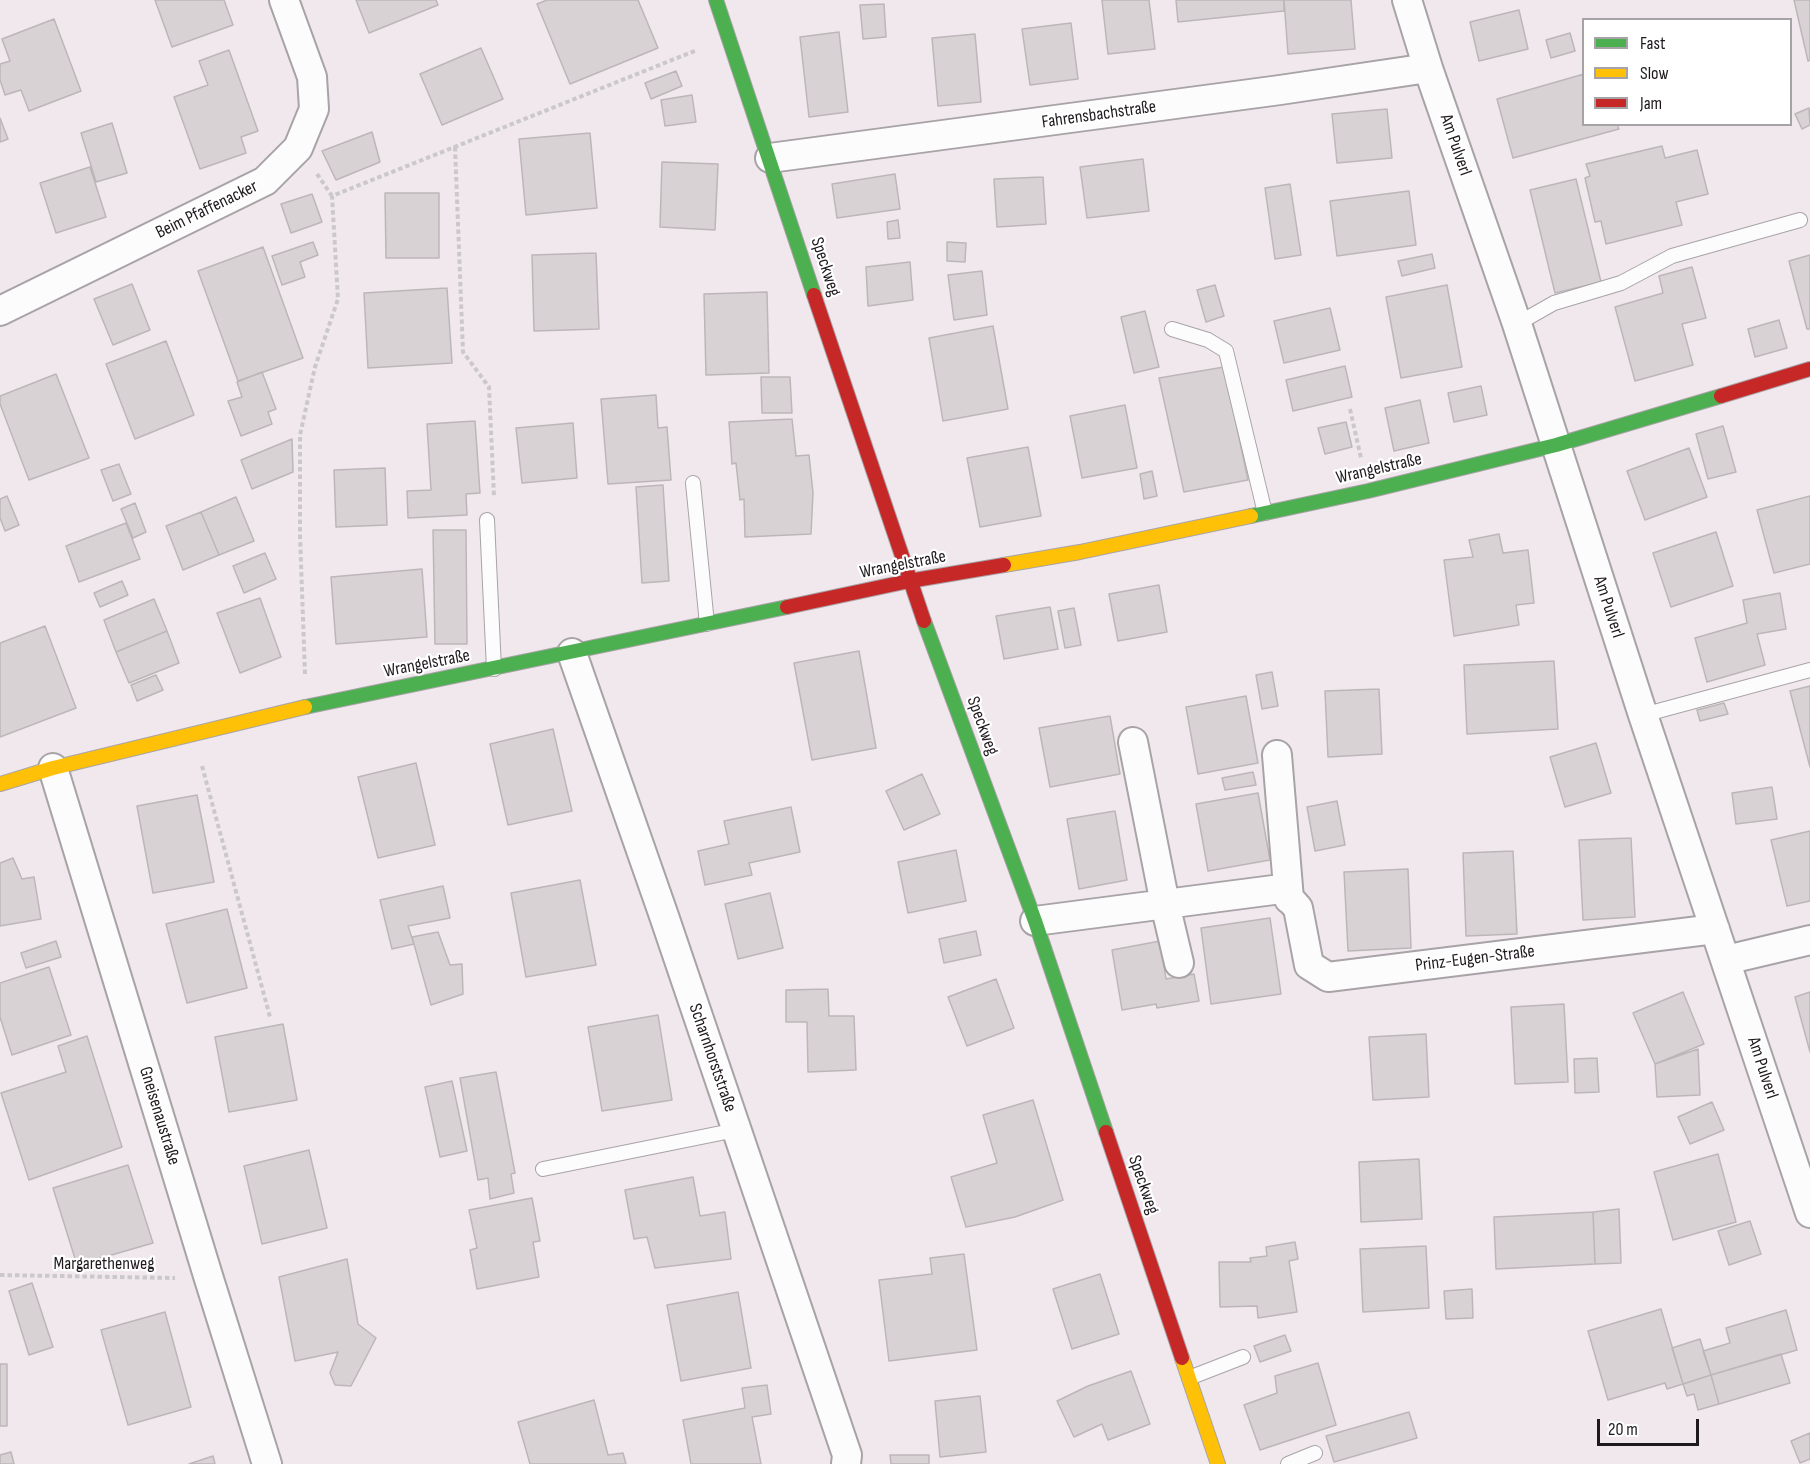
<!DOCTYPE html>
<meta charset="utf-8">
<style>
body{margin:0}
#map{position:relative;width:1810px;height:1464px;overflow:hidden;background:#f0e8ed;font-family:"Sofia Sans Condensed",sans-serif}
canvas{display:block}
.legend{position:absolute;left:1582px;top:18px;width:210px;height:108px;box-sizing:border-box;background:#fff;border:2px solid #a5a3a5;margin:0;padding:8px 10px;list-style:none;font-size:18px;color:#1e191d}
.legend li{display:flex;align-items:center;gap:12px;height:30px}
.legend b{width:30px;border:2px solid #a5a3a5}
.scale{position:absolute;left:1597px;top:1419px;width:102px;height:27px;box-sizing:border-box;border:3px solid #1e191d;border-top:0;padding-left:8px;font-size:18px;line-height:21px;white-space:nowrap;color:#1e191d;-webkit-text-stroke:4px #fff;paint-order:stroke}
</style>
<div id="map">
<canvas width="1810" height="1464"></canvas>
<ul class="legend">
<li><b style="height:8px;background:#4caf50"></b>Fast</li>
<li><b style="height:8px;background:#ffc107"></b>Slow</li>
<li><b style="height:8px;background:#c62828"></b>Jam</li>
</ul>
<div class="scale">20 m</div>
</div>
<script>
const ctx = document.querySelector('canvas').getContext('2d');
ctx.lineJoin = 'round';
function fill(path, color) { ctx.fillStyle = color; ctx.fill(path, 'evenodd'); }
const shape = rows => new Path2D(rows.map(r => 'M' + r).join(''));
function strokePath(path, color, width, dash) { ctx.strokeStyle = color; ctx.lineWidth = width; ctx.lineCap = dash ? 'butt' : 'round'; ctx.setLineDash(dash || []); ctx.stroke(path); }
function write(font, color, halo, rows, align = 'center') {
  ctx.font = font + ' "Sofia Sans Condensed",sans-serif'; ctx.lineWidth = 4.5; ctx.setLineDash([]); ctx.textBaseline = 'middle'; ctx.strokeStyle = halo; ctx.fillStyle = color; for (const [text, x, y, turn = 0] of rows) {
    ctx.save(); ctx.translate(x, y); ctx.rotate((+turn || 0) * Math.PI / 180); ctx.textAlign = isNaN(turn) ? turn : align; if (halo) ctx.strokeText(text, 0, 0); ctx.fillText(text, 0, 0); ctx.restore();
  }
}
const building = shape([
 [155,0,224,0,233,25,172,47,155,0],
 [356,0,436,0,438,5,369,33,356,0],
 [547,0,638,0,658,48,570,84,537,4,547,0],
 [1102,0,1149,0,1155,49,1108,54,1102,0],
 [1176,0,1284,0,1284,11,1178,22,1176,0],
 [1284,0,1351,0,1355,49,1288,54,1284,0],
 [1794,0,1810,0,1810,60,1808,61,1794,0],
 [884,4,886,37,863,39,860,5,884,4],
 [1519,10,1528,49,1479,61,1470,22,1519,10],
 [54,19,81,91,29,111,21,90,5,95,0,80,0,64,10,61,2,39,54,19],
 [1071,23,1078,79,1030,85,1022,29,1071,23],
 [839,32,848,112,809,117,800,37,839,32],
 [1570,33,1575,51,1551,58,1546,40,1570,33],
 [975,34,981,102,938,106,932,38,975,34],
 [481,48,503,99,442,125,420,74,481,48],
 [229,50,258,131,241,137,246,153,200,169,174,97,208,85,199,61,229,50],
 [676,71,682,86,651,99,645,83,676,71],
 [1584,74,1584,124,1617,124,1619,129,1513,158,1497,99,1584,74],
 [692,95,696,122,665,126,661,100,692,95],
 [1809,108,1810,125,1802,129,1795,114,1809,108],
 [1387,109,1392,158,1337,163,1332,114,1387,109],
 [0,118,8,139,0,142,0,118],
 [112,123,127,173,96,182,81,133,112,123],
 [372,132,380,162,336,180,322,151,372,132],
 [590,133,597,208,526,215,519,139,590,133],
 [1662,146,1665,158,1697,150,1708,194,1676,202,1682,225,1606,244,1601,221,1595,222,1585,178,1590,176,1586,164,1662,146],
 [1143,159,1149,211,1087,218,1080,167,1143,159],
 [662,162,718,164,715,230,660,227,662,162],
 [90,167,106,217,56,233,40,183,90,167],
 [895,174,900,209,837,218,832,184,895,174],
 [1043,177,1046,224,997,227,994,179,1043,177],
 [1576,179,1601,282,1555,293,1530,190,1576,179],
 [1290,184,1301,255,1275,259,1265,188,1290,184],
 [1409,191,1416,245,1337,256,1330,201,1409,191],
 [385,193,439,193,439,258,386,258,385,193],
 [312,194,322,222,291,233,281,204,312,194],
 [898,220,900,238,888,239,887,222,898,220],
 [313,242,318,255,300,262,305,277,282,285,272,256,313,242],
 [947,242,966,243,965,262,947,261,947,242],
 [263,247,303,358,238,381,198,271,263,247],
 [596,253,599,329,534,331,532,255,596,253],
 [1432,254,1435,268,1402,276,1398,261,1432,254],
 [1810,255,1810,329,1807,329,1789,261,1810,255],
 [910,262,913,300,868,306,866,267,910,262],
 [1692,267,1706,318,1682,324,1693,365,1635,381,1615,307,1663,293,1659,276,1692,267],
 [982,271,987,315,954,320,948,275,982,271],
 [132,284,150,330,113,345,94,299,132,284],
 [1215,285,1224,316,1206,322,1197,290,1215,285],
 [1447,285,1462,367,1401,378,1386,297,1447,285],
 [447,288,452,363,368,368,364,293,447,288],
 [767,292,769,373,706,375,704,294,767,292],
 [1330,308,1340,350,1284,363,1274,321,1330,308],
 [1145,311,1159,367,1134,373,1121,317,1145,311],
 [1779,320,1787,348,1755,357,1748,329,1779,320],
 [993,326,1008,409,943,421,929,338,993,326],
 [166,341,194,415,135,439,106,364,166,341],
 [1345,366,1352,397,1293,411,1286,380,1345,366],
 [1224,367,1248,480,1184,492,1159,378,1224,367],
 [262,372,276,409,268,412,272,424,241,436,228,401,242,397,237,382,262,372],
 [56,374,89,458,29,480,0,404,0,396,56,374],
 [761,377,790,377,792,413,762,413,761,377],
 [1481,386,1487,415,1454,422,1448,393,1481,386],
 [656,395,658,428,667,427,671,480,608,484,601,399,656,395],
 [1420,400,1429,443,1394,451,1385,408,1420,400],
 [1125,405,1137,468,1082,478,1070,416,1125,405],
 [792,419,796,456,809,455,813,493,811,534,745,537,744,499,740,500,736,463,732,464,729,422,792,419],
 [475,421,480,493,466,494,467,515,408,518,407,491,431,490,427,424,475,421],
 [1346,422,1352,447,1325,454,1318,428,1346,422],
 [573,423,577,478,522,483,516,428,573,423],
 [1723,426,1736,472,1708,479,1696,434,1723,426],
 [292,439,293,472,252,489,241,460,292,439],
 [1028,447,1041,516,980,527,967,458,1028,447],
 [1689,448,1707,497,1645,520,1627,471,1689,448],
 [119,464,131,494,113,501,101,470,119,464],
 [385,468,387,525,336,527,334,470,385,468],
 [1152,471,1157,496,1144,499,1140,474,1152,471],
 [663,485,669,581,642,583,636,487,663,485],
 [7,496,19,525,5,531,0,518,0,499,7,496],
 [1810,496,1810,564,1774,573,1757,510,1810,496],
 [236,497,254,541,219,555,201,512,236,497],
 [135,503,146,532,133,538,121,509,135,503],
 [201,512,219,555,183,570,166,526,201,512],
 [126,523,140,559,79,582,66,546,126,523],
 [433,530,466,530,467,644,435,644,433,530],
 [1716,532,1733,586,1671,607,1653,553,1716,532],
 [1499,534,1503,553,1528,550,1534,603,1516,605,1519,625,1454,636,1444,560,1473,557,1469,540,1499,534],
 [265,553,276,579,244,593,233,566,265,553],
 [422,569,427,637,336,644,331,577,422,569],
 [122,581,128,595,100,607,94,593,122,581],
 [1159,585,1167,632,1118,641,1109,594,1159,585],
 [1780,593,1786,629,1757,634,1765,665,1707,682,1695,638,1747,623,1743,600,1780,593],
 [260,598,281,657,240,673,217,613,260,598],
 [154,599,167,631,116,652,104,620,154,599],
 [1050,607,1058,649,1004,659,996,616,1050,607],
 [1074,608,1081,645,1065,648,1058,611,1074,608],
 [45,626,76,708,0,737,0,643,45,626],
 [167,631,179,663,129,683,116,652,167,631],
 [859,651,876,748,812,760,794,663,859,651],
 [1554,661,1558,729,1467,734,1464,665,1554,661],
 [1272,672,1278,706,1262,709,1256,675,1272,672],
 [156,675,163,690,137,701,131,685,156,675],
 [1810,686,1810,767,1790,691,1810,686],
 [1379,689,1382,754,1328,757,1325,691,1379,689],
 [1246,696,1258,763,1198,774,1186,707,1246,696],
 [1724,703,1728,714,1700,721,1697,710,1724,703],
 [1110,716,1120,774,1050,787,1039,728,1110,716],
 [553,729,572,811,508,825,490,744,553,729],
 [1596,743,1611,793,1565,807,1550,757,1596,743],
 [416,763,435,845,378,858,358,777,416,763],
 [1253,772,1256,785,1225,790,1222,778,1253,772],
 [922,774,940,814,904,830,886,791,922,774],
 [1772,787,1777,819,1736,824,1732,793,1772,787],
 [1258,793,1270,860,1208,871,1196,804,1258,793],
 [197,795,214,882,153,893,137,806,197,795],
 [1337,801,1345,845,1315,851,1307,807,1337,801],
 [791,807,800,852,749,863,752,875,705,885,698,851,729,844,724,821,791,807],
 [1115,811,1127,880,1079,889,1067,819,1115,811],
 [1810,831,1810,901,1787,906,1771,840,1810,831],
 [1631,838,1635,917,1583,920,1579,840,1631,838],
 [956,850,966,901,908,913,898,862,956,850],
 [1513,851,1517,934,1466,936,1463,853,1513,851],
 [13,858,22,879,34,877,41,919,0,926,0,863,13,858],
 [1408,869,1411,948,1348,951,1344,872,1408,869],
 [580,880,596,965,526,977,511,893,580,880],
 [443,886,450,918,408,926,414,944,392,949,380,900,443,886],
 [770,893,783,948,738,959,725,904,770,893],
 [227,909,247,988,187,1003,166,924,227,909],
 [1270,918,1281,994,1211,1004,1201,928,1270,918],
 [976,931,981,955,944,963,939,939,976,931],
 [438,932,450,965,462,964,463,994,431,1005,412,937,438,932],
 [56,941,61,957,26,968,21,953,56,941],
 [1160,941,1166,979,1194,974,1199,1001,1157,1008,1156,1004,1122,1010,1112,950,1160,941],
 [49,967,71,1035,12,1055,0,1017,0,983,49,967],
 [996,979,1014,1028,967,1046,948,997,996,979],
 [828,989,829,1016,854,1016,856,1070,808,1072,807,1022,786,1022,786,990,828,989],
 [1683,992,1704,1044,1655,1064,1633,1013,1683,992],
 [1810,992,1810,1052,1795,997,1810,992],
 [1564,1004,1568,1082,1515,1084,1511,1007,1564,1004],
 [658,1015,672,1100,602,1111,588,1027,658,1015],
 [283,1024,297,1100,229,1112,215,1037,283,1024],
 [1426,1034,1429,1097,1373,1100,1369,1037,1426,1034],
 [87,1036,122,1147,29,1180,1,1093,66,1072,58,1046,87,1036],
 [1698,1049,1700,1095,1657,1097,1655,1064,1698,1049],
 [1597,1058,1599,1092,1575,1093,1574,1059,1597,1058],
 [496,1072,515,1173,511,1174,514,1193,490,1199,488,1178,478,1180,460,1078,496,1072],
 [452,1081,467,1151,440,1157,425,1087,452,1081],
 [1033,1100,1063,1200,1015,1217,966,1227,951,1177,997,1163,983,1115,1033,1100],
 [1712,1102,1724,1130,1690,1144,1678,1117,1712,1102],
 [309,1150,327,1228,262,1244,244,1166,309,1150],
 [1718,1154,1736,1222,1673,1240,1654,1172,1718,1154],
 [1419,1159,1422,1219,1361,1222,1359,1162,1419,1159],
 [128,1165,153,1243,77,1265,53,1188,128,1165],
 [693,1177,700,1216,725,1212,731,1259,655,1268,647,1237,634,1239,625,1190,693,1177],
 [532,1198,540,1241,533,1242,539,1277,477,1289,470,1250,477,1248,469,1210,532,1198],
 [1619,1209,1621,1263,1595,1264,1593,1212,1619,1209],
 [1593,1212,1595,1264,1496,1269,1494,1217,1593,1212],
 [1750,1221,1761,1254,1729,1265,1718,1231,1750,1221],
 [1295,1242,1298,1259,1289,1261,1297,1312,1258,1318,1257,1306,1220,1307,1219,1262,1251,1262,1250,1258,1267,1256,1266,1247,1295,1242],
 [1426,1246,1429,1308,1363,1312,1360,1249,1426,1246],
 [964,1254,977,1350,889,1361,879,1280,932,1274,930,1258,964,1254],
 [347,1259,358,1324,376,1338,351,1386,335,1385,330,1373,338,1352,295,1361,279,1277,347,1259],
 [1100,1274,1119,1334,1072,1349,1053,1289,1100,1274],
 [32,1283,53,1347,29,1355,9,1291,32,1283],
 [1472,1289,1473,1318,1446,1319,1444,1291,1472,1289],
 [738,1292,751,1368,681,1381,667,1305,738,1292],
 [1661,1309,1683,1384,1667,1389,1665,1383,1608,1400,1588,1331,1661,1309],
 [1786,1310,1797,1350,1711,1375,1703,1351,1730,1343,1726,1328,1786,1310],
 [165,1312,191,1407,128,1425,101,1330,165,1312],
 [1285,1335,1291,1351,1260,1362,1254,1346,1285,1335],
 [1700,1339,1711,1375,1683,1384,1672,1348,1700,1339],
 [1781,1354,1790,1383,1719,1404,1711,1375,1781,1354],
 [1318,1363,1336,1425,1260,1450,1244,1405,1277,1393,1275,1376,1318,1363],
 [0,1364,7,1364,7,1426,0,1426,0,1364],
 [1131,1371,1150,1424,1108,1440,1102,1424,1074,1437,1057,1401,1088,1386,1131,1371],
 [1711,1375,1719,1404,1698,1410,1694,1394,1687,1396,1683,1384,1711,1375],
 [767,1385,771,1414,752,1417,761,1464,691,1464,683,1420,745,1408,742,1388,767,1385],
 [980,1396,986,1452,940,1457,935,1401,980,1396],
 [594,1400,608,1455,623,1453,626,1464,530,1464,518,1422,594,1400],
 [1409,1412,1417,1438,1334,1462,1326,1436,1409,1412],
 [1810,1433,1810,1459,1800,1463,1791,1441,1810,1433],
 [11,1452,14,1464,0,1464,0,1455,11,1452],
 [890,1455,929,1455,929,1464,891,1464,890,1455],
 [213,1456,215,1464,189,1464,213,1456]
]);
fill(building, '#d8d2d5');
strokePath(building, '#bdb6b9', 1.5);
const lane = shape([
 [1517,324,1554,303,1621,283,1672,256,1800,220],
 [1172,329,1208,340,1226,351,1265,513],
 [693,483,707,624],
 [487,520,494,669],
 [1643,715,1810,670],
 [543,1169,736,1130],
 [1189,1378,1243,1357],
 [1288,1464,1315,1453]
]);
const street = shape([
 [1407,0,1428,68,1517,324,1643,715,1810,1213],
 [770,158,1280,90,1428,68],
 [0,311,265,181,298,148,314,109,312,77,284,0],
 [572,653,664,916,847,1455,846,1464],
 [1133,742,1165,904,1179,963],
 [1277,755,1289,899],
 [53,768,209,1279,267,1464],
 [1035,921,1281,889,1298,908,1309,965,1328,977,1715,929],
 [1726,960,1810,940]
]);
const fast = shape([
 [716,0,814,295],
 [1251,516,1368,491,1556,445,1721,396],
 [924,621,1035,921,1106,1132],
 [305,707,787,607]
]);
const slow = shape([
 [1004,565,1080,552,1251,516],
 [0,784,53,768,305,707],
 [1182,1358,1218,1464]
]);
const jam = shape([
 [814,295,924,621],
 [1721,396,1810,369],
 [787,607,909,581,1004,565],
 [1106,1132,1182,1358]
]);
strokePath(lane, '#a8a3a7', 16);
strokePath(street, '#a8a3a7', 32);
strokePath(fast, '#a8a3a7', 16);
strokePath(slow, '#a8a3a7', 16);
strokePath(jam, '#a8a3a7', 16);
strokePath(shape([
 [455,147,463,352,489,387,494,497],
 [317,174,332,196],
 [1350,409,1361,458],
 [305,674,300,535,300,435,315,367,338,299,332,196,697,50],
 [202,766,270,1017],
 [0,1275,175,1278]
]), '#cbc8ca', 4, [4.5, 3]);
strokePath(lane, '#fdfcfc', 14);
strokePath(street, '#fdfcfc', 28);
strokePath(fast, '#4caf50', 14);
strokePath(slow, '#ffc107', 14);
strokePath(jam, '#c62828', 14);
write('18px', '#1e191d', '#fff', [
 ["Fahrensbachstraße",1099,115,-8],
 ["Am Pulverl",1455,145,71],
 ["Beim Pfaffenacker",207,210,-26],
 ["Speckweg",825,267,72],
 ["Wrangelstraße",1379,469,-13],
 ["Wrangelstraße",903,565,-11],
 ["Am Pulverl",1608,607,72],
 ["Wrangelstraße",427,664,-11],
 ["Speckweg",982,726,70],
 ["Prinz-Eugen-Straße",1475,959,-7],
 ["Scharnhorststraße",712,1058,71],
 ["Am Pulverl",1762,1068,72],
 ["Gneisenaustraße",159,1116,73],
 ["Speckweg",1143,1185,71],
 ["Margarethenweg",104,1264]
]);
</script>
